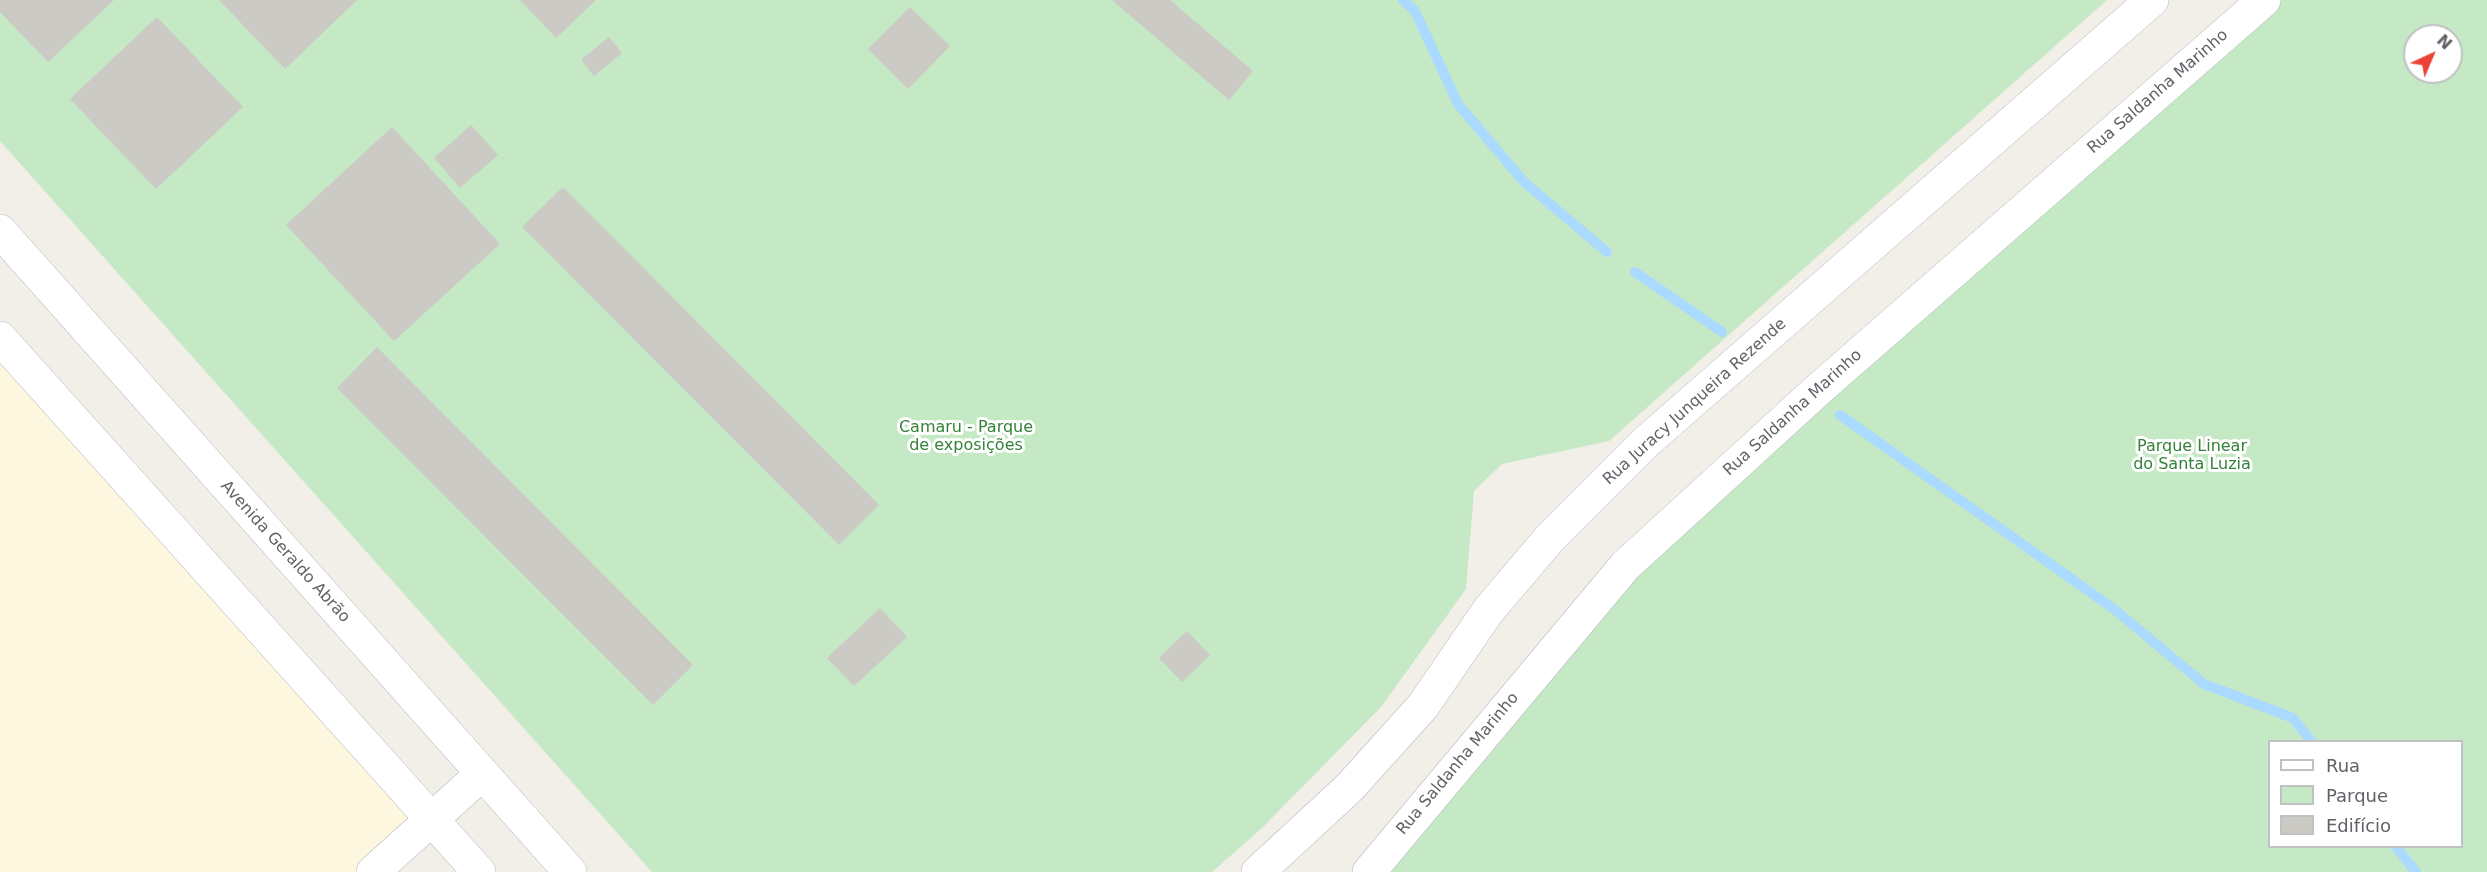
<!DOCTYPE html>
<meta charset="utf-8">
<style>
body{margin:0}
#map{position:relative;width:2487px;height:872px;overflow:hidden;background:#f1efe8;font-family:"DejaVu Sans",sans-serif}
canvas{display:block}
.legend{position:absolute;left:2268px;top:740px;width:195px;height:108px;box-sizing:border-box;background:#fff;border:2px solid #bfc1c3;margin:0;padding:8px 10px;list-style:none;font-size:18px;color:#5f6368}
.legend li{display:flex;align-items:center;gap:12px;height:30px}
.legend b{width:30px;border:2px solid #bfc1c3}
.north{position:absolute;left:2403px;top:24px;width:60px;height:60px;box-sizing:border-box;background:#fff;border:2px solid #bfc1c3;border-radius:50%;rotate:44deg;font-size:16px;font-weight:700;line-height:24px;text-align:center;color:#5f6368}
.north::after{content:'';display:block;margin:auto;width:21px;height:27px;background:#ea4335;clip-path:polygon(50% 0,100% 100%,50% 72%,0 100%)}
</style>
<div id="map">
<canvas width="2487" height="872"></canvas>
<ul class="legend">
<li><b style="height:8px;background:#fff"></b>Rua</li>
<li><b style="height:16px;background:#c5e8c5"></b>Parque</li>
<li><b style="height:16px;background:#cccac5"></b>Edifício</li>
</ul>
<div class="north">N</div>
</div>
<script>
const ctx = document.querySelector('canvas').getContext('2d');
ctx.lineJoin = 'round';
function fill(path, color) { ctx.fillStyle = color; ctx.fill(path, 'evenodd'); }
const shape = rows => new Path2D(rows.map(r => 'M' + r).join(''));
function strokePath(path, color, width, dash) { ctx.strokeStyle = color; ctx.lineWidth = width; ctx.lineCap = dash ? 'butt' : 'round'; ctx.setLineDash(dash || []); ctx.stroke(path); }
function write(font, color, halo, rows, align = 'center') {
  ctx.font = font + ' "DejaVu Sans",sans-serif'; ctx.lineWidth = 6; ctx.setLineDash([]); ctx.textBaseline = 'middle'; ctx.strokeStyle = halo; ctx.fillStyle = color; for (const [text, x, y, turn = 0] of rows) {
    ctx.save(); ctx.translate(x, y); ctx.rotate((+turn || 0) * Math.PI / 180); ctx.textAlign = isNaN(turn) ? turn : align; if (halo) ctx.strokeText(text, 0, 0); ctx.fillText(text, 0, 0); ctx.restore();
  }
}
fill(shape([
 [0,338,432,819,358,872,0,872]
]), '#fef7e0');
fill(shape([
 [0,0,2107,0,1609,441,1502,464,1474,491,1466,589,1381,707,1262,828,1212,872,652,872,0,141],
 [2264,0,2487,0,2487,872,1369,872,1565,636],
 [2415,36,2451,36,2451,72,2415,72],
 [2270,742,2462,742,2462,846,2270,846]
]), '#c5e8c5');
strokePath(shape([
 [1403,0,1415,11,1458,104,1524,182,1607,252],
 [1635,272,1722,332],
 [1840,415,2114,609,2204,684,2293,718,2312,742],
 [2395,846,2416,872]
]), '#aadaff', 10);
fill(shape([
 [0,0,114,0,48,62,0,12],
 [219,0,357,0,285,69],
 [520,0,596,0,556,38],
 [1112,0,1170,0,1253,71,1229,100],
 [910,7,950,46,908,89,868,49],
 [157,17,243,107,156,189,70,99],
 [609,37,622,53,594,76,581,60],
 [471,125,498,155,460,188,434,158],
 [392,127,500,244,394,341,286,225],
 [563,187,879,505,839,545,522,227],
 [377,347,693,665,653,705,337,388],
 [880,608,907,637,854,686,827,658],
 [1187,631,1210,655,1182,682,1159,658]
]), '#cccac5');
const tertiary = shape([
 [373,872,432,819]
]);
const secondary = shape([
 [0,231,570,872],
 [0,338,479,872],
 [432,819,482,774],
 [1258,872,1349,788,1423,706,1488,611,1550,538,1646,442,2152,0],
 [1369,872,1626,565,1820,388,2264,0]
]);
strokePath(tertiary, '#b5b8bc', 34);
strokePath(secondary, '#b6babf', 34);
strokePath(tertiary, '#fff', 33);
strokePath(secondary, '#fff', 33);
write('16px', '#5f6368', '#fff', [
 ["Rua Saldanha Marinho",2158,92,-41],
 ["Rua Juracy Junqueira Rezende",1695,402,-42],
 ["Rua Saldanha Marinho",1793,413,-42],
 ["Avenida Geraldo Abrão",285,552,48],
 ["Rua Saldanha Marinho",1458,764,-50]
]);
write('16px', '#348238', '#fff', [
 ["Camaru - Parque",966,428],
 ["de exposições",966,446],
 ["Parque Linear",2192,447],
 ["do Santa Luzia",2192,465]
]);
</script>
